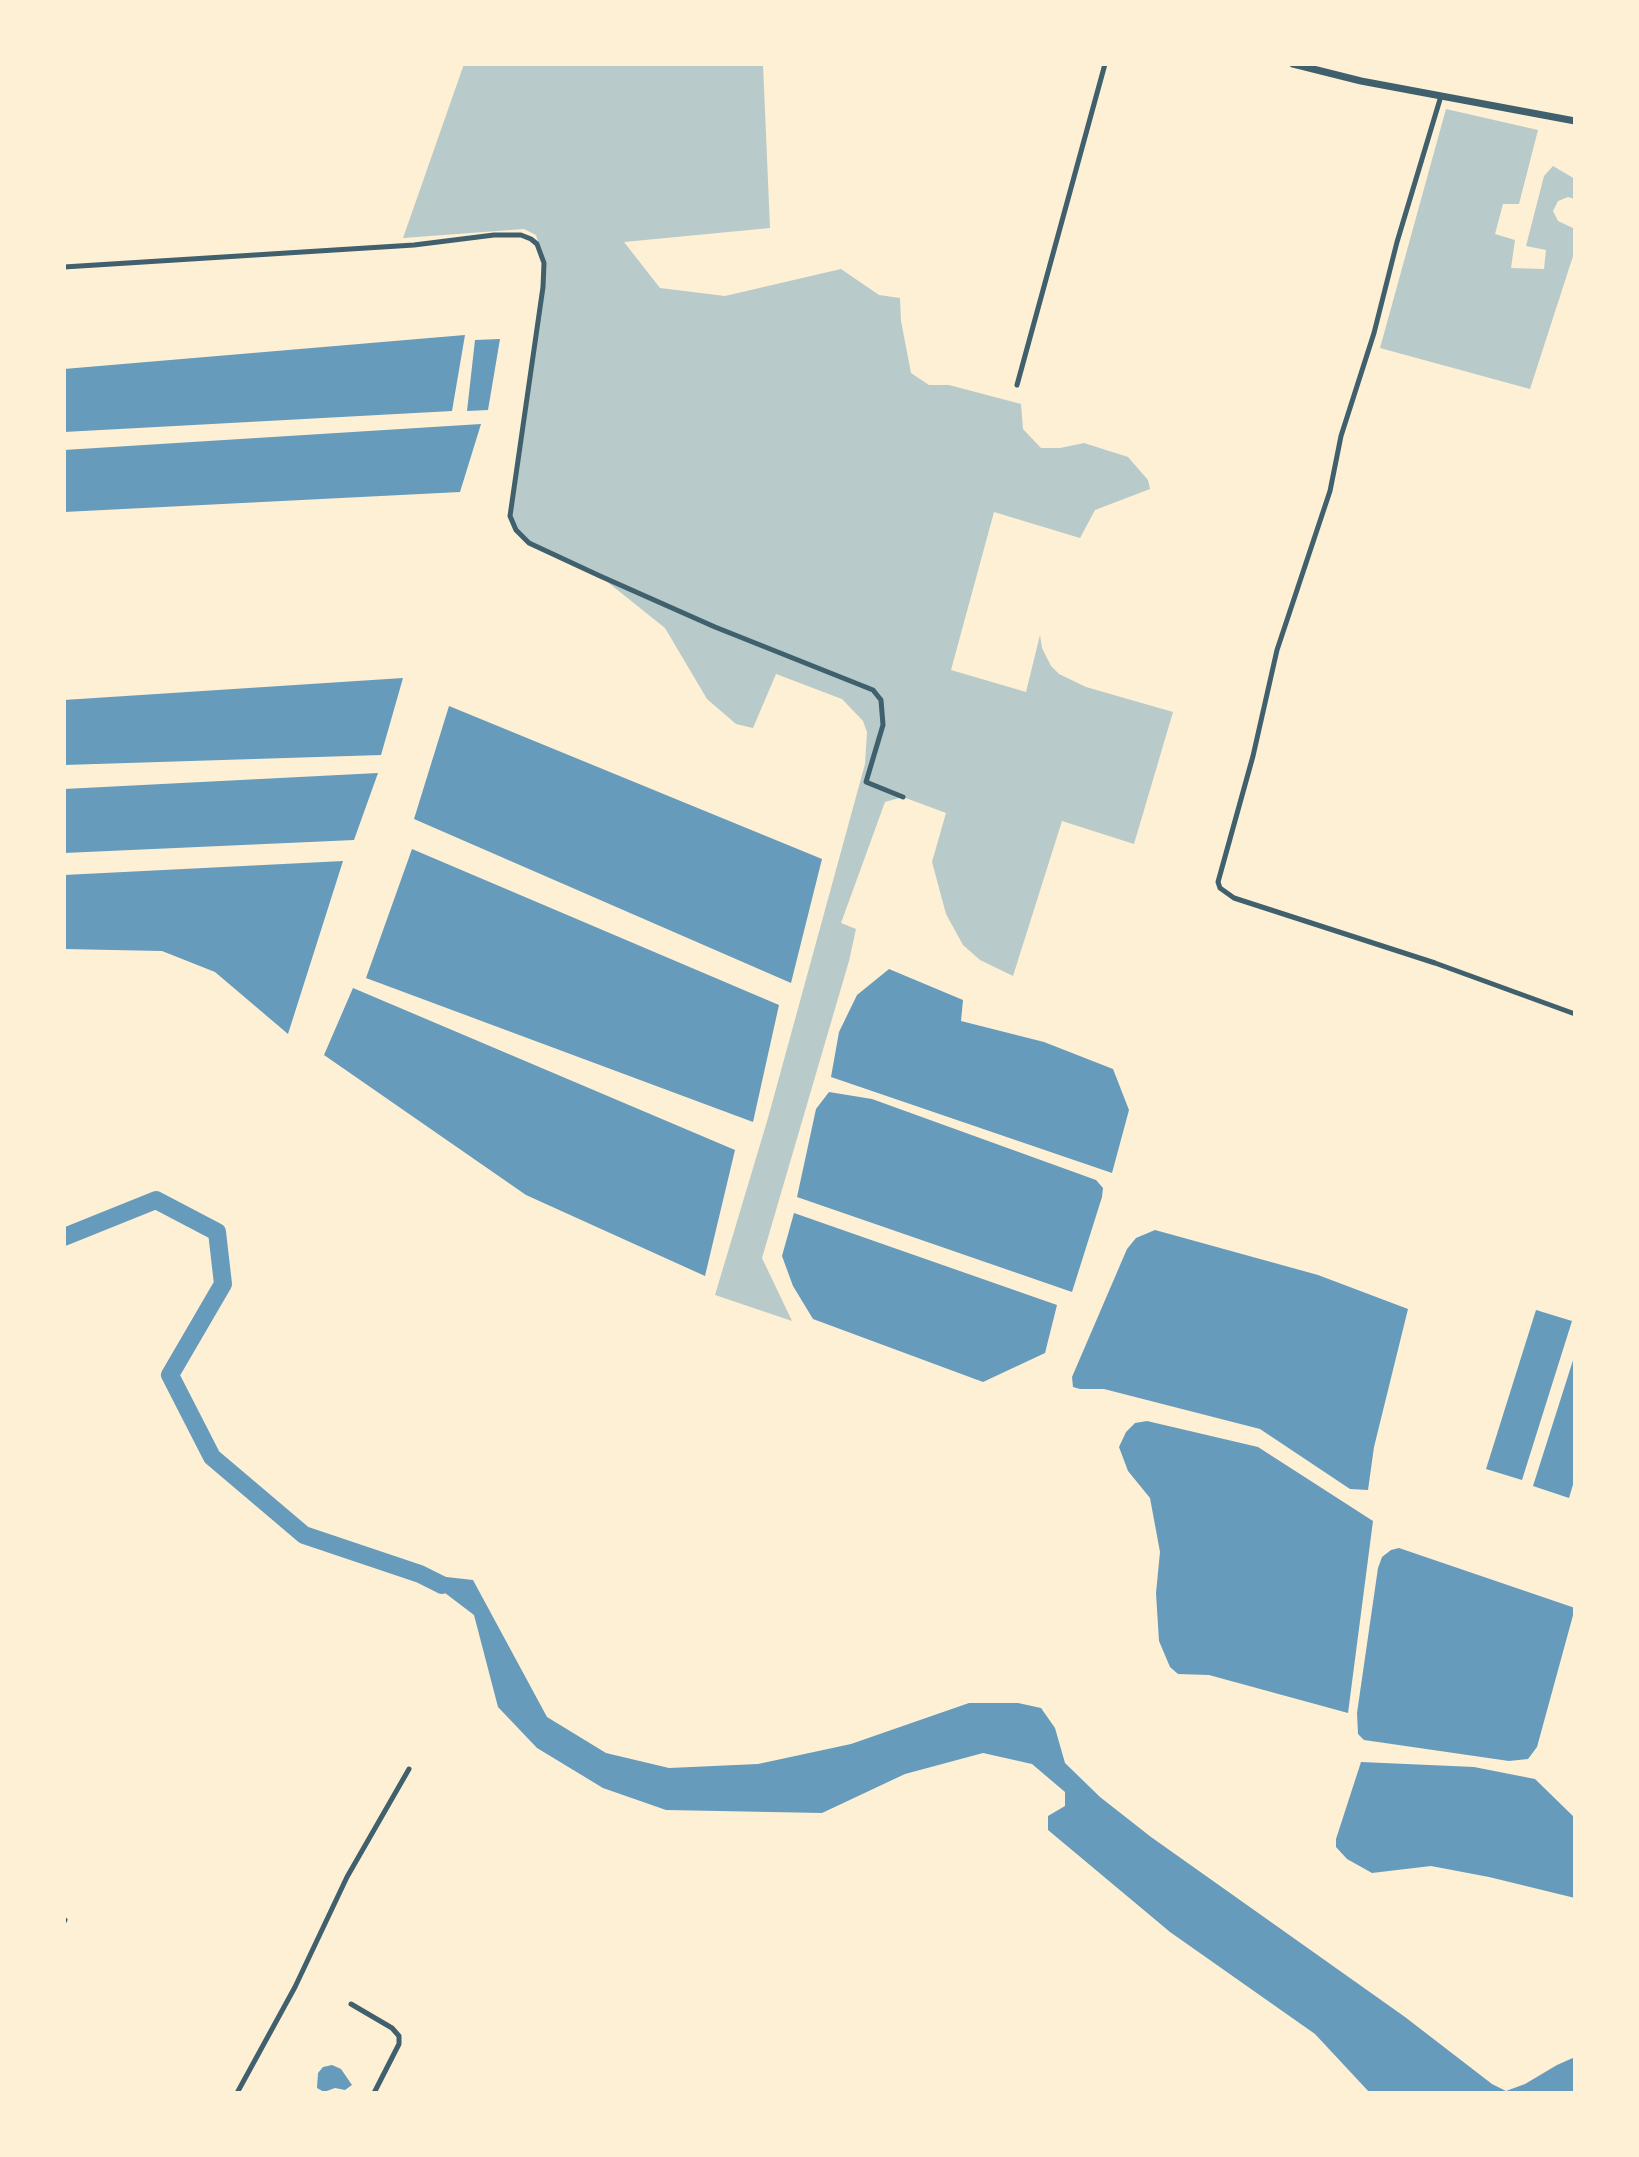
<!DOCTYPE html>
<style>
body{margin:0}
#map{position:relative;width:1639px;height:2157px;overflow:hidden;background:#fdf0d5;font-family:Jost,sans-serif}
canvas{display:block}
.frame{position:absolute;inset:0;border:66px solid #fdf0d5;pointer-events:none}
</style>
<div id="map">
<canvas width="1639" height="2157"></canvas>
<div class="frame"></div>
</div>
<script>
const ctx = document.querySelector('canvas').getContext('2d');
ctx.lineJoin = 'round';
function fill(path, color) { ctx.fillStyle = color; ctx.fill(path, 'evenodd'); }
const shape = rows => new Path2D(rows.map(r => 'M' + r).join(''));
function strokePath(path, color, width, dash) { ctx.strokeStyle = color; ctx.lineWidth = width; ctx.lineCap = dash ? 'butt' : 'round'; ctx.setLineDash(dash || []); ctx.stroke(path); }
fill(shape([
 [464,64,763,64,770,228,624,242,660,288,725,296,841,269,879,295,900,298,901,321,911,373,929,385,949,385,1021,404,1023,429,1041,448,1060,448,1084,443,1128,457,1148,480,1150,489,1095,510,1080,538,994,512,951,670,1026,692,1040,635,1042,648,1051,666,1059,674,1086,687,1173,712,1134,844,1062,821,1013,976,980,960,963,945,946,914,932,862,946,813,903,797,885,802,841,923,856,929,849,961,762,1258,792,1321,715,1295,768,1118,865,764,867,732,863,721,842,699,776,674,753,728,736,724,707,699,665,628,600,576,529,543,516,530,510,516,544,262,536,235,524,229,403,238],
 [1446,109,1538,130,1519,204,1503,204,1495,234,1515,240,1511,268,1544,269,1546,250,1526,246,1544,176,1553,166,1575,179,1575,199,1568,197,1558,201,1553,211,1558,221,1575,229,1575,250,1530,389,1380,348]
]), '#b9caca');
fill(shape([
 [465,335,452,411,64,432,64,369],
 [500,339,488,410,467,411,475,340],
 [481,424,460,492,64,512,64,450],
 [403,678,381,755,64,765,64,700],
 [449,706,822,859,791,983,414,819],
 [378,773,354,840,64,853,64,789],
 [412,849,779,1005,753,1122,366,978],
 [343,861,288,1034,215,972,162,951,64,949,64,875],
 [889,969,963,1000,961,1021,1044,1042,1113,1069,1129,1110,1112,1173,831,1077,839,1032,857,995],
 [353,988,735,1150,705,1276,526,1195,324,1055],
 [829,1092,872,1099,1096,1180,1103,1188,1102,1197,1072,1292,797,1197,816,1109],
 [794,1213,1057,1305,1045,1353,983,1382,813,1319,793,1286,782,1256],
 [1155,1230,1318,1275,1408,1309,1374,1447,1368,1490,1350,1489,1260,1429,1104,1389,1080,1389,1073,1387,1072,1377,1127,1249,1136,1238],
 [1536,1310,1572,1321,1522,1480,1486,1469],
 [1575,1354,1575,1478,1569,1498,1533,1486],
 [1147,1421,1258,1447,1373,1521,1348,1713,1209,1675,1178,1674,1170,1667,1159,1641,1156,1593,1160,1552,1150,1498,1128,1471,1119,1447,1126,1432,1135,1423],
 [1399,1548,1575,1608,1537,1747,1528,1759,1509,1761,1364,1740,1358,1734,1357,1713,1378,1568,1382,1557,1391,1550],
 [420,1574,473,1580,547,1717,606,1753,669,1768,758,1764,851,1744,969,1703,1018,1703,1041,1708,1055,1728,1065,1763,1100,1797,1151,1837,1405,2017,1492,2084,1506,2091,1525,2084,1557,2065,1575,2057,1575,2093,1370,2093,1315,2034,1170,1932,1048,1830,1048,1816,1065,1806,1065,1792,1032,1764,983,1753,905,1774,822,1813,666,1810,603,1788,537,1748,498,1707,474,1615],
 [1361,1762,1474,1767,1535,1779,1575,1818,1575,1898,1489,1877,1431,1866,1372,1873,1347,1859,1336,1847,1336,1839],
 [332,2065,341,2069,352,2085,345,2090,335,2088,324,2092,317,2088,318,2073,323,2067]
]), '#669bbc');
strokePath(shape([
 [64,1237,156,1200,217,1232,223,1284,170,1375,212,1457,304,1535,420,1574,442,1585]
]), '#669bbc', 18);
strokePath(shape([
 [1441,96,1397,242,1374,333,1341,436,1330,491,1277,650,1253,756,1218,882,1220,888,1234,898,1435,963,1575,1014],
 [64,267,414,245,494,235,521,235,531,239,537,244,544,263,543,287,510,516,516,530,529,543,600,576,715,627,873,690,881,700,883,725,866,782,903,797],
 [1017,385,1105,64],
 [64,1922,65,1920],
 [351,2004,392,2028,399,2036,399,2044,374,2093],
 [237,2093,295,1987,347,1877,409,1769]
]), '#3f606c', 5);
strokePath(shape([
 [1293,64,1361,81,1575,121]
]), '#3f606c', 7);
</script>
